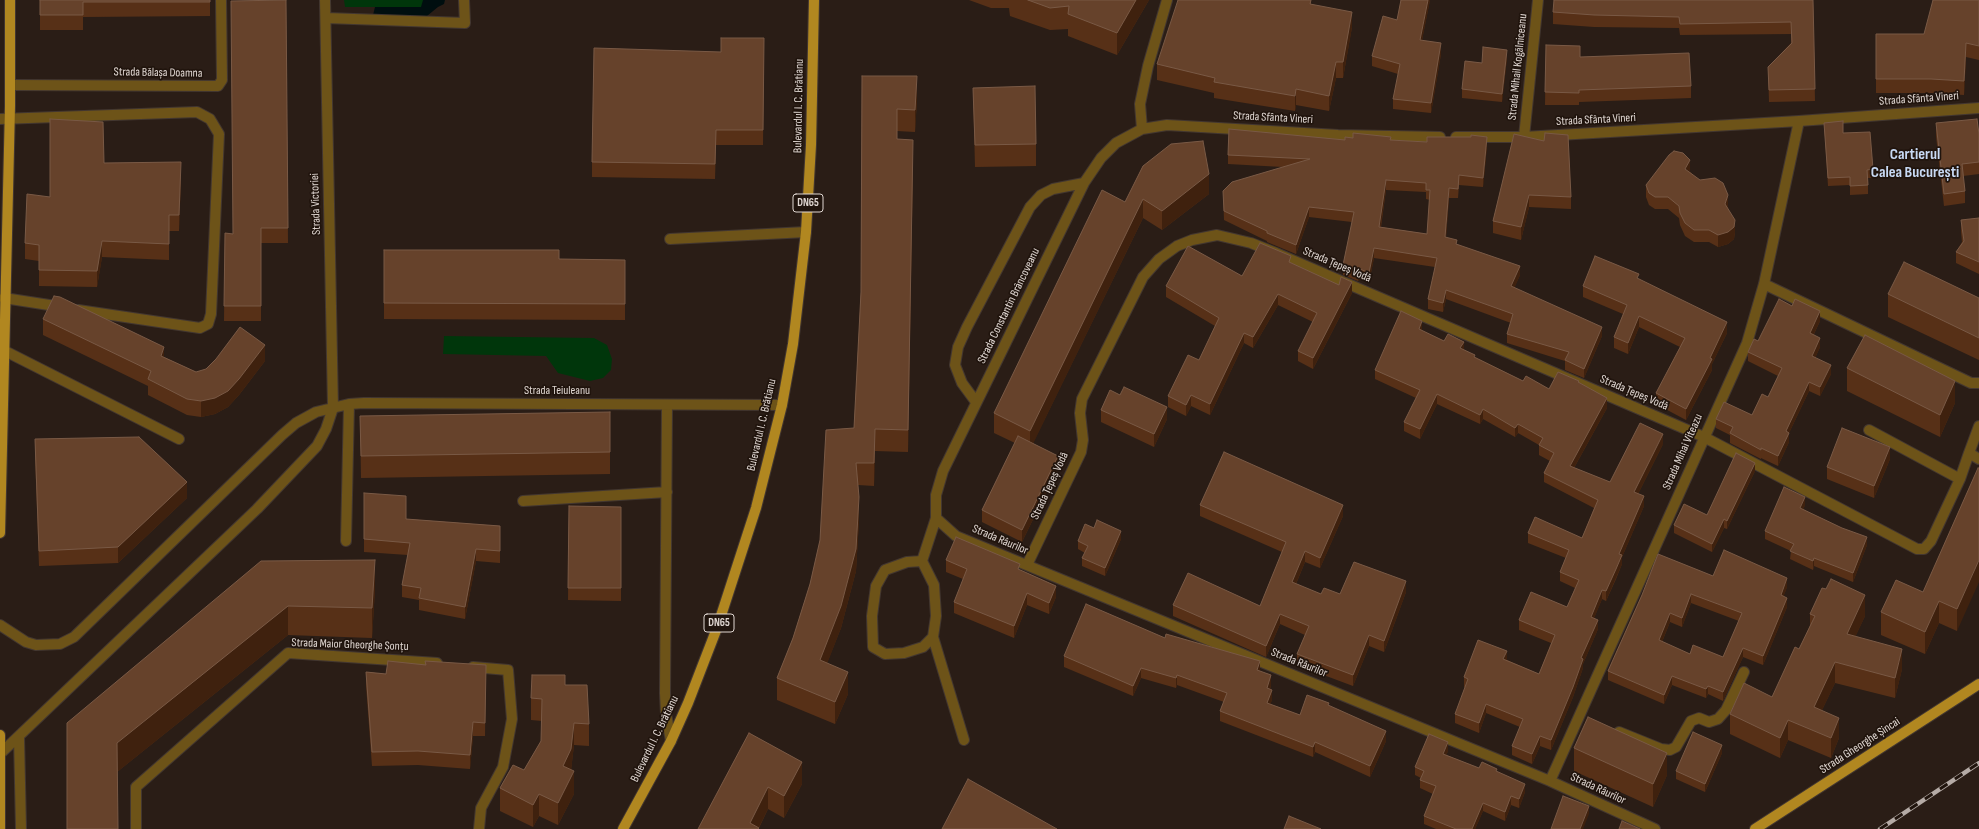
<!DOCTYPE html>
<meta charset="utf-8">
<style>
body{margin:0}
canvas{display:block;background:#2a1d16}
</style>
<canvas width="1979" height="829"></canvas>
<script>
const ctx = document.querySelector('canvas').getContext('2d');
ctx.lineJoin = 'round';
function fill(path, color) { ctx.fillStyle = color; ctx.fill(path, 'evenodd'); }
const shape = rows => new Path2D(rows.map(r => 'M' + r).join(''));
function strokePath(path, color, width, dash) { ctx.strokeStyle = color; ctx.lineWidth = width; ctx.lineCap = dash ? 'butt' : 'round'; ctx.setLineDash(dash || []); ctx.stroke(path); }
function write(font, color, halo, rows, align = 'center') {
  ctx.font = font + ' "Sofia Sans Condensed",sans-serif'; ctx.lineWidth = 3.5; ctx.setLineDash([]); ctx.textBaseline = 'middle'; ctx.strokeStyle = halo; ctx.fillStyle = color; for (const [text, x, y, turn = 0] of rows) {
    ctx.save(); ctx.translate(x, y); ctx.rotate((+turn || 0) * Math.PI / 180); ctx.textAlign = isNaN(turn) ? turn : align; if (halo) ctx.strokeText(text, 0, 0); ctx.fillText(text, 0, 0); ctx.restore();
  }
}
fill(shape([
 [344,0,428,0,422,7,345,7],
 [444,336,594,338,607,345,612,359,611,370,603,378,590,381,558,373,546,356,443,354]
]), '#00360b');
fill(shape([
 [423,0,445,0,444,4,438,7,427,16,373,15,375,7,421,7]
]), '#000e0f');
const minor = shape([
 [326,18,465,23,464,0],
 [10,85,218,86,222,80,221,0],
 [0,119,197,112,210,119,219,134,211,314,208,324,200,328,78,310],
 [1142,129,1140,104,1148,66,1167,0],
 [1456,137,1524,137,1799,121,1979,108],
 [1524,137,1538,0],
 [670,239,806,232],
 [1764,284,1971,383,1979,383],
 [4,298,62,307],
 [3,350,179,439],
 [976,402,962,383,955,365,958,347,967,327,1030,207,1041,195,1053,189,1084,183],
 [667,405,665,693,666,714,671,741],
 [1979,426,1969,453,1979,459],
 [1869,430,1960,479],
 [523,501,667,492],
 [936,518,956,536,1550,781,1655,829],
 [346,541,349,404],
 [922,561,934,585,936,616,933,637,964,740],
 [1027,565,1081,452,1083,440,1080,413,1082,399,1143,277,1159,259,1177,246,1192,240,1217,235,1251,243,1276,253,1704,437,1917,549,1924,549,1931,541,1960,479,1969,453],
 [0,625,26,642,36,645,60,644,74,637,282,435,296,423,316,412,349,404,364,403,782,405],
 [933,637,923,647,904,653,885,654,873,647,872,616,876,586,885,570,907,562,922,561,936,518,936,495,943,471,1084,183,1101,158,1116,143,1142,129,1167,125,1338,135,1440,137],
 [473,667,508,670,512,719,503,767,481,808,479,829],
 [1619,732,1661,749,1670,750,1676,747,1691,721,1699,718,1709,722,1718,719,1726,710,1744,672],
 [19,737,21,829],
 [0,754,257,509,317,446,326,429,333,408,325,0],
 [1550,781,1747,343,1764,284,1799,121],
 [136,829,136,787,288,653,437,663]
]);
const major = shape([
 [0,533,10,106,10,0],
 [0,735,0,829],
 [623,829,671,741,688,703,717,628,756,508,782,405,793,344,806,232,811,145,814,0],
 [1755,829,1979,684]
]);
strokePath(minor, '#433730', 12);
strokePath(major, '#433730', 12);
strokePath(minor, '#6d5318', 10);
strokePath(major, '#b18720', 10);
const rail = shape([
 [1880,829,1979,763]
]);
strokePath(rail, '#b5aba6', 4.5);
strokePath(rail, '#20140d', 3, [9]);
fill(shape([
 [40,0,210,0,210,16,83,17,83,30,40,30],
 [286,0,288,243,261,243,261,321,224,321,225,233,233,234],
 [969,0,1149,0,1117,55,1068,36,1068,29,1050,30,1010,16,1009,8,991,8],
 [1311,0,1311,4,1352,27,1343,78,1336,78,1329,111,1296,105,1295,111,1214,98,1214,93,1157,80,1157,64],
 [1401,0,1430,0,1422,40,1441,54,1431,113,1393,109,1393,99,1398,74,1372,66,1372,56,1397,20],
 [1813,0,1815,101,1769,102,1768,67,1791,43,1791,34,1680,35,1679,28,1594,27,1553,24,1553,12],
 [1979,0,1979,60,1966,57,1964,95,1931,93,1876,93,1876,34,1924,34],
 [764,38,763,145,716,145,715,179,592,177,592,162,721,52],
 [1546,45,1580,57,1691,86,1691,98,1579,102,1579,105,1545,105],
 [1507,58,1502,102,1462,98,1462,89,1482,63],
 [862,76,917,99,915,132,897,131,897,139,913,163,908,452,875,451,874,486,858,485,859,520,856,571,841,628,827,663,848,694,835,724,777,700,777,678,793,638,810,584,854,428,861,292],
 [973,88,1036,144,1036,166,975,167],
 [1824,123,1843,133,1873,169,1873,178,1868,178,1868,194,1850,195,1850,185,1828,186],
 [1936,123,1979,134,1979,174,1963,176,1965,191,1965,203,1944,206,1936,136],
 [1514,134,1571,197,1571,209,1529,207,1521,240,1493,233,1493,221],
 [1345,140,1391,140,1487,146,1483,187,1459,185,1458,198,1449,198,1446,238,1457,244,1520,275,1514,288,1602,336,1584,378,1565,370,1565,361,1507,343,1507,334,1511,323,1446,299,1443,312,1428,309,1428,299,1435,267,1374,258,1369,282,1360,279,1358,281,1343,275,1343,265,1352,222,1309,217,1296,254,1267,242,1267,241,1224,220,1223,191,1283,167,1228,164,1228,155],
 [1386,190,1426,192,1426,199,1430,200,1427,234,1381,227],
 [104,163,181,178,179,231,169,231,169,260,102,257,97,287,39,286,39,261,25,259,25,243,50,197],
 [1143,166,1209,194,1162,230,1143,218,1033,443,1058,468,1022,542,982,522,982,510,1015,443,994,433,994,413,1125,202],
 [1690,172,1728,207,1728,208,1735,232,1734,239,1728,244,1718,247,1709,242,1694,242,1685,236,1680,225,1679,218,1668,209,1655,209,1649,205,1646,197,1646,185],
 [1979,218,1979,274,1956,263,1956,252,1962,242,1961,232,1961,220],
 [384,250,559,259,625,260,625,320,384,319],
 [1291,263,1352,293,1313,369,1298,361,1298,351,1313,322,1278,305,1253,348,1244,343,1210,415,1191,406,1186,416,1168,407,1168,396,1199,360,1215,326,1166,297,1166,286,1242,276],
 [1639,279,1727,333,1712,364,1712,370,1686,420,1656,404,1656,393,1680,347,1639,327,1628,354,1614,348,1614,337,1623,314,1583,297,1583,286],
 [1888,294,1979,298,1979,360,1888,317],
 [43,319,164,357,196,372,265,361,239,395,228,407,215,414,201,417,187,415,148,395,148,386,43,335],
 [1820,321,1814,334,1820,347,1815,358,1831,374,1820,396,1809,391,1789,433,1789,442,1778,466,1761,458,1761,459,1730,443,1730,435,1716,428,1716,419,1752,415,1768,397,1778,376,1748,361,1748,352,1758,341],
 [1422,331,1464,350,1475,357,1523,381,1549,389,1579,383,1607,408,1574,468,1610,482,1663,444,1638,494,1644,506,1622,557,1622,564,1616,579,1606,601,1602,599,1594,618,1598,629,1583,664,1583,668,1573,697,1551,750,1540,746,1532,764,1512,755,1512,746,1520,727,1486,713,1479,733,1455,723,1455,714,1465,687,1464,687,1464,677,1507,660,1539,674,1551,643,1519,630,1519,620,1567,607,1575,588,1560,581,1560,572,1566,558,1528,543,1528,533,1582,538,1594,508,1544,482,1544,473,1550,461,1539,455,1539,445,1518,433,1515,437,1483,419,1480,424,1437,404,1420,439,1404,431,1404,422,1416,398,1375,379,1375,370],
 [1847,368,1955,403,1940,437,1847,391],
 [1101,410,1167,419,1154,447,1101,422],
 [360,416,610,452,610,474,361,478],
 [35,439,187,498,118,563,39,566,35,455],
 [1890,459,1874,498,1827,479,1827,467],
 [1978,468,1957,631,1939,623,1925,654,1881,635,1881,612,1923,592],
 [1755,471,1727,529,1724,528,1712,552,1674,533,1674,525,1707,515],
 [364,493,406,519,500,526,500,563,476,561,465,619,419,610,419,600,402,597,402,585,408,555,364,552],
 [1200,505,1343,516,1320,568,1305,562,1296,584,1321,594,1340,594,1406,592,1384,652,1369,646,1353,686,1297,665,1297,654,1305,635,1280,624,1266,657,1173,616,1173,605,1260,606,1282,552,1200,516],
 [1805,505,1803,509,1867,545,1853,582,1814,566,1813,570,1790,559,1791,551,1765,539,1765,531],
 [569,506,621,507,621,601,568,600],
 [1094,528,1121,539,1105,576,1082,566,1082,558,1085,553,1078,549,1078,541],
 [946,560,1020,570,1056,597,1049,614,1027,605,1014,638,954,613,954,602,963,579,946,572],
 [261,561,375,589,372,638,288,635,117,772,67,829],
 [1713,576,1787,587,1783,597,1787,607,1763,665,1743,657,1723,701,1708,694,1706,698,1672,685,1664,704,1608,680,1608,671,1642,595],
 [1691,603,1739,621,1723,657,1690,654,1662,642,1670,622,1682,627],
 [1810,614,1865,616,1855,637,1902,669,1895,698,1835,683,1822,710,1839,738,1831,758,1788,740,1780,758,1730,734,1730,714,1772,697,1799,649,1810,626],
 [1165,638,1260,671,1271,686,1270,689,1272,700,1270,704,1300,715,1329,706,1386,741,1370,777,1315,752,1313,757,1220,721,1220,711,1224,702,1177,685,1176,688,1141,678,1133,696,1064,667,1064,656],
 [425,665,486,665,485,736,473,736,470,769,418,765,372,766,366,685,366,672,386,674],
 [565,685,589,724,589,746,574,745,571,770,574,794,558,825,539,816,533,827,500,811,500,788,524,770,541,741,542,721,531,720,531,698],
 [749,733,802,762,802,784,784,818,768,809,759,828,759,829,698,829],
 [1574,748,1667,775,1653,807,1574,771],
 [1448,751,1446,755,1479,768,1497,772,1525,792,1519,808,1511,805,1505,821,1483,811,1475,829,1436,829,1424,824,1424,816,1433,794,1420,788,1420,780,1421,778,1415,775,1415,767],
 [1722,753,1705,792,1676,779,1676,771]
]), '#573017');
fill(shape([
 [1136,0,1149,0,1117,55,1117,33],
 [1428,0,1430,0,1420,50,1420,40],
 [1352,12,1352,27,1343,78,1343,62],
 [1441,43,1441,54,1431,113,1431,103],
 [1966,43,1966,57,1964,95,1964,81],
 [1507,50,1507,58,1502,102,1502,94],
 [1336,62,1336,78,1329,111,1329,96],
 [917,76,917,99,915,132,915,110],
 [1296,89,1296,105,1295,111,1295,96],
 [1487,137,1487,146,1483,187,1483,178],
 [913,140,913,163,908,452,908,430],
 [1690,160,1690,172,1685,169],
 [181,162,181,178,179,231,179,215],
 [1209,174,1209,194,1162,230,1162,211],
 [1386,180,1386,190,1379,236,1379,227],
 [1449,188,1449,198,1445,247,1445,237],
 [1529,195,1529,207,1521,240,1521,227],
 [1728,195,1728,207,1725,216,1725,204],
 [1143,199,1143,218,1030,450,1030,431],
 [1309,207,1309,217,1296,254,1296,245],
 [1735,220,1735,232,1734,239,1728,244,1718,247,1718,235],
 [102,241,102,257,97,287,97,271],
 [1374,248,1374,258,1369,282,1369,273],
 [1520,266,1520,275,1511,296,1511,286],
 [1360,269,1360,279,1358,281,1358,272],
 [1352,282,1352,293,1313,369,1313,358],
 [1446,290,1446,299,1443,312,1443,303],
 [1278,294,1278,305,1253,348,1253,337],
 [1820,311,1820,321,1810,342,1810,333],
 [1639,316,1639,327,1628,354,1628,343],
 [1422,321,1422,331,1419,339,1419,329],
 [1727,322,1727,333,1712,364,1712,370,1686,420,1686,409],
 [1602,327,1602,336,1584,378,1584,369],
 [1244,333,1244,343,1210,415,1210,404],
 [1820,338,1820,347,1812,365,1812,356],
 [1464,342,1464,351,1460,348],
 [265,345,265,361,239,395,228,407,215,414,201,417,201,401],
 [164,347,164,363,161,356],
 [1831,365,1831,374,1820,396,1820,387],
 [1955,381,1955,403,1940,437,1940,415],
 [1809,382,1809,391,1789,433,1789,442,1778,466,1778,456,1786,431],
 [1437,394,1437,404,1420,439,1420,429],
 [1191,395,1191,406,1186,416,1186,405],
 [1607,398,1607,408,1570,475,1570,466],
 [1167,407,1167,419,1154,447,1154,434],
 [1483,409,1483,419,1480,424,1480,415],
 [1518,424,1518,433,1515,437,1515,428],
 [875,429,875,451,874,486,874,463],
 [1663,434,1663,444,1634,502,1634,492],
 [1890,447,1890,459,1874,498,1874,486],
 [1058,456,1058,468,1022,542,1022,530],
 [1755,463,1755,471,1727,529,1727,521],
 [187,482,187,498,118,563,118,547],
 [1644,496,1644,506,1622,557,1622,564,1606,601,1606,591,1619,554],
 [859,497,859,520,856,571,841,628,820,682,820,660],
 [1805,497,1805,505,1800,516,1800,508],
 [1343,505,1343,516,1320,568,1320,558],
 [1724,519,1724,528,1712,552,1712,544],
 [1121,531,1121,539,1105,576,1105,568],
 [1867,537,1867,545,1853,582,1853,573],
 [476,549,476,561,465,619,465,607],
 [1305,551,1305,562,1292,593,1292,582],
 [1814,558,1814,566,1813,570,1813,561],
 [375,560,375,589,372,638,372,608],
 [1979,560,1979,582,1957,631,1957,609],
 [1787,578,1787,587,1781,604,1781,595],
 [1406,581,1406,592,1384,652,1384,641],
 [1056,586,1056,597,1049,614,1049,603],
 [1602,590,1602,599,1591,626,1591,617],
 [1027,593,1027,605,1014,638,1014,626],
 [1691,594,1691,603,1682,627,1682,618],
 [1865,595,1865,616,1847,655,1847,634],
 [1787,598,1787,607,1763,665,1763,656],
 [1939,601,1939,623,1925,654,1925,632],
 [288,606,288,635,117,772,117,743],
 [1670,613,1670,622,1659,649,1659,640],
 [1280,614,1280,624,1266,657,1266,646],
 [1598,620,1598,629,1583,664,1583,668,1573,697,1551,750,1551,740,1581,658],
 [1369,635,1369,646,1353,686,1353,675],
 [1743,648,1743,657,1723,701,1723,692],
 [1902,649,1902,669,1895,698,1895,678],
 [1507,651,1507,661,1503,659],
 [1260,661,1260,672,1257,670],
 [1835,662,1835,683,1814,727,1814,707],
 [1141,668,1141,678,1133,696,1133,686],
 [848,672,848,694,835,724,835,702],
 [1177,675,1177,685,1176,688,1176,678],
 [1271,675,1271,686,1267,698,1267,688],
 [1672,676,1672,685,1664,704,1664,695],
 [1708,686,1708,694,1706,698,1706,689],
 [1272,690,1272,700,1267,713,1267,703],
 [1486,704,1486,713,1479,733,1479,723],
 [1839,718,1839,738,1831,758,1831,738],
 [1788,720,1788,740,1780,758,1780,738],
 [473,722,473,736,470,769,470,755],
 [574,723,574,745,571,771,563,766],
 [1386,731,1386,741,1370,777,1370,766],
 [1540,736,1540,746,1532,764,1532,754],
 [1315,742,1315,752,1313,757,1313,747],
 [1448,742,1448,751,1443,762,1443,754],
 [1722,745,1722,753,1705,792,1705,784],
 [1667,753,1667,775,1653,807,1653,784],
 [802,762,802,784,784,818,784,796],
 [574,771,574,794,558,825,558,803],
 [1525,784,1525,792,1519,808,1519,799],
 [768,787,768,809,758,829,750,823],
 [539,794,539,816,533,827,533,805],
 [1511,796,1511,805,1505,821,1505,812],
 [1483,803,1483,811,1475,829,1472,829],
 [1589,806,1589,814,1583,829,1580,829]
]), '#3f210e');
const building = shape([
 [40,0,210,0,210,2,83,2,83,15,40,15,40,0],
 [286,0,288,228,261,228,261,306,224,306,225,233,233,234,231,1,286,0],
 [1028,0,1136,0,1117,33,1068,14,1069,6,1050,8,1028,0],
 [1178,0,1311,0,1310,4,1352,12,1343,62,1336,62,1329,96,1296,89,1295,96,1214,82,1215,78,1157,64,1178,0],
 [1401,0,1428,0,1420,40,1441,43,1431,103,1393,99,1400,64,1372,56,1383,16,1397,20,1401,0],
 [1554,0,1813,0,1815,89,1769,90,1768,67,1792,43,1791,22,1680,24,1679,17,1594,15,1553,12,1554,0],
 [1933,0,1979,0,1979,46,1966,43,1964,81,1931,79,1876,79,1876,34,1924,34,1933,0],
 [721,38,764,38,763,130,716,130,715,164,592,162,594,48,721,52,721,38],
 [1546,45,1580,46,1580,57,1689,53,1691,86,1579,90,1579,93,1545,92,1546,45],
 [1483,47,1507,50,1502,94,1462,89,1465,61,1482,63,1483,47],
 [862,76,917,76,915,110,897,109,897,139,913,140,908,430,875,429,874,463,856,463,859,497,856,549,841,606,820,660,848,672,835,702,777,678,793,638,810,584,820,540,826,430,854,428,861,292,862,76],
 [1035,86,1036,144,975,145,973,88,1035,86],
 [50,119,103,122,104,163,181,162,179,215,169,215,169,244,102,241,97,271,39,270,39,245,25,243,27,194,50,197,50,119],
 [1977,119,1979,134,1979,162,1962,164,1965,191,1944,194,1936,123,1977,119],
 [1843,121,1843,133,1870,132,1873,169,1867,170,1868,185,1850,186,1850,177,1828,178,1824,123,1843,121],
 [1229,129,1345,140,1345,137,1353,138,1353,133,1391,137,1390,140,1427,142,1427,137,1471,137,1471,135,1487,137,1483,178,1459,175,1458,189,1449,188,1445,237,1457,240,1456,244,1520,266,1511,286,1602,327,1584,369,1565,360,1569,352,1507,334,1513,314,1446,290,1443,303,1428,299,1437,258,1374,248,1369,273,1360,269,1358,272,1343,265,1354,212,1309,207,1296,245,1267,233,1267,231,1224,211,1223,191,1232,182,1310,159,1228,155,1229,129],
 [1386,180,1426,183,1426,190,1430,190,1427,234,1379,227,1386,180],
 [1545,133,1568,135,1571,197,1529,195,1521,227,1493,221,1514,134,1544,141,1545,133],
 [1203,141,1209,174,1162,211,1143,199,1030,431,994,413,1102,190,1125,202,1143,166,1171,144,1203,141],
 [1674,151,1683,153,1690,160,1685,169,1700,180,1715,178,1723,183,1728,195,1725,204,1735,220,1734,227,1728,232,1718,235,1709,230,1694,230,1685,223,1680,213,1679,206,1668,197,1655,197,1649,193,1646,185,1669,155,1674,151],
 [1979,218,1979,262,1956,252,1964,241,1961,220,1979,218],
 [1260,243,1291,256,1289,262,1339,285,1341,277,1352,282,1313,358,1298,351,1317,313,1278,294,1253,337,1244,333,1210,404,1191,395,1186,405,1168,396,1188,355,1199,360,1219,318,1166,286,1188,246,1242,276,1260,243],
 [384,250,559,250,559,259,625,260,625,304,384,303,384,250],
 [1595,256,1639,274,1637,278,1727,322,1710,358,1712,359,1686,409,1656,393,1685,338,1639,316,1628,343,1614,337,1627,305,1583,286,1595,256],
 [1904,262,1979,298,1979,338,1888,294,1904,262],
 [54,296,60,297,164,347,161,356,196,372,206,369,216,359,240,327,265,345,239,379,228,391,215,398,201,401,187,399,148,379,151,371,43,319,54,296],
 [1779,299,1792,306,1795,299,1820,311,1810,333,1820,338,1812,356,1831,365,1820,387,1809,382,1786,431,1789,433,1778,456,1761,448,1761,450,1730,433,1733,427,1716,419,1724,402,1752,415,1762,394,1768,397,1782,368,1748,352,1754,339,1758,341,1779,299],
 [1401,311,1422,321,1419,329,1444,341,1448,334,1464,342,1460,348,1475,355,1474,357,1523,381,1526,376,1549,389,1558,372,1579,381,1578,382,1607,398,1570,466,1610,482,1640,423,1663,434,1634,492,1644,496,1619,554,1622,555,1616,569,1606,591,1602,590,1591,617,1598,620,1581,658,1583,659,1573,687,1551,740,1540,736,1532,754,1512,746,1523,719,1486,704,1479,723,1455,714,1468,679,1464,677,1478,640,1507,651,1503,659,1539,674,1555,635,1519,620,1531,592,1567,607,1579,580,1560,572,1569,550,1528,533,1535,517,1582,538,1598,500,1544,473,1554,453,1539,445,1543,438,1518,424,1515,428,1483,409,1480,415,1437,394,1420,429,1404,422,1420,390,1375,370,1401,311],
 [1865,335,1955,381,1940,415,1847,368,1865,335],
 [1124,387,1167,407,1154,434,1101,410,1110,390,1120,395,1124,387],
 [610,412,610,452,361,456,360,416,610,412],
 [1842,428,1890,447,1874,486,1827,467,1842,428],
 [1018,436,1058,456,1022,530,982,510,1018,436],
 [139,437,187,482,118,547,39,551,35,439,139,437],
 [1224,452,1343,505,1320,558,1305,551,1292,582,1321,594,1324,588,1340,594,1354,562,1406,581,1384,641,1369,635,1353,675,1297,654,1309,626,1280,614,1266,646,1173,605,1188,573,1260,606,1286,542,1200,505,1224,452],
 [1736,453,1755,463,1727,521,1724,519,1712,544,1674,525,1684,504,1707,515,1736,453],
 [1978,468,1979,468,1979,560,1957,609,1939,601,1925,632,1881,612,1896,580,1923,592,1978,468],
 [1784,487,1805,497,1800,508,1842,528,1867,537,1853,573,1814,558,1813,561,1790,551,1794,544,1765,531,1784,487],
 [364,493,406,496,406,519,500,526,500,551,476,549,465,607,419,598,421,588,402,585,410,543,364,539,364,493],
 [569,506,621,507,621,588,568,588,569,506],
 [1097,520,1121,531,1105,568,1082,558,1088,546,1078,541,1085,524,1094,528,1097,520],
 [956,537,1020,564,1018,569,1056,586,1049,603,1027,593,1014,626,954,602,967,569,946,560,956,537],
 [1724,550,1787,578,1781,595,1787,598,1763,656,1743,648,1723,692,1708,686,1706,689,1672,676,1664,695,1608,671,1642,595,1658,554,1713,576,1724,550],
 [1691,594,1742,613,1723,657,1693,645,1690,654,1659,640,1670,613,1682,618,1691,594],
 [375,560,372,608,288,606,117,743,118,829,67,829,67,723,261,561,375,560],
 [1831,579,1865,595,1847,634,1902,649,1895,678,1835,662,1814,707,1839,718,1831,738,1788,720,1780,738,1730,714,1744,683,1772,697,1795,647,1799,649,1815,616,1810,614,1822,588,1826,589,1831,579],
 [1086,604,1165,638,1166,634,1260,661,1257,670,1271,675,1267,688,1272,690,1267,703,1300,715,1307,695,1329,703,1328,705,1386,731,1370,766,1315,742,1313,747,1220,711,1227,693,1177,675,1176,678,1141,668,1133,686,1064,656,1086,604],
 [388,661,426,665,425,661,486,665,485,723,473,722,470,755,418,751,372,752,366,672,386,674,388,661],
 [532,675,565,675,565,685,587,685,589,724,574,723,571,749,563,766,574,771,558,803,539,794,533,805,500,788,513,765,524,770,541,741,542,699,531,698,532,675],
 [1588,717,1667,753,1653,784,1574,748,1588,717],
 [1693,732,1722,745,1705,784,1676,771,1693,732],
 [749,733,802,762,784,796,768,787,750,823,759,828,758,829,698,829,749,733],
 [1429,734,1448,742,1443,754,1479,768,1482,762,1497,769,1496,771,1525,784,1519,799,1511,796,1505,812,1483,803,1472,829,1456,829,1424,816,1436,786,1420,780,1424,771,1415,767,1429,734],
 [968,779,1057,829,942,829,968,779],
 [1563,796,1589,806,1580,829,1551,829,1563,796],
 [1289,816,1321,829,1284,829,1289,816],
 [1622,821,1640,829,1619,829,1622,821]
]);
fill(building, '#66422b');
strokePath(building, '#795945', 1);
for (const [x, y, w] of [
 [808,203,30],
 [719,623,30]
]) { const box = new Path2D(); box.roundRect(x - w / 2, y - 9, w, 18, 3); ctx.fillStyle = '#20140d'; ctx.fill(box); strokePath(box, '#e0d7d2', 1); }
write('bold 11px', '#e0d7d2', null, [
 ["DN65",808,203],
 ["DN65",719,623]
]);
write('12px', '#e0d7d2', '#20140d', [
 ["Strada Mihail Kogălniceanu",1518,67,-84],
 ["Strada Bălașa Doamna",158,73,1],
 ["Strada Sfânta Vineri",1919,99,-4],
 ["Bulevardul I. C. Brătianu",799,106,-89],
 ["Strada Sfânta Vineri",1273,118,3],
 ["Strada Sfânta Vineri",1596,120,-3],
 ["Strada Victoriei",316,204,-92],
 ["Strada Țepeș Vodă",1337,265,23],
 ["Strada Constantin Brâncoveanu",1009,306,-64],
 ["Strada Teiuleanu",557,391],
 ["Strada Țepeș Vodă",1634,393,23],
 ["Bulevardul I. C. Brătianu",762,425,-77],
 ["Strada Mihai Viteazu",1683,452,-66],
 ["Strada Țepeș Vodă",1050,486,-65],
 ["Strada Râurilor",1000,540,23],
 ["Strada Maior Gheorghe Șonțu",350,645,2],
 ["Strada Râurilor",1299,663,22],
 ["Bulevardul I. C. Brătianu",655,739,-64],
 ["Strada Gheorghe Șincai",1860,746,-33],
 ["Strada Râurilor",1598,789,25]
]);
write('bold 16px', '#c8d9f3', '#20140d', [
 ["Cartierul",1915,155],
 ["Calea București",1915,173]
]);
</script>
